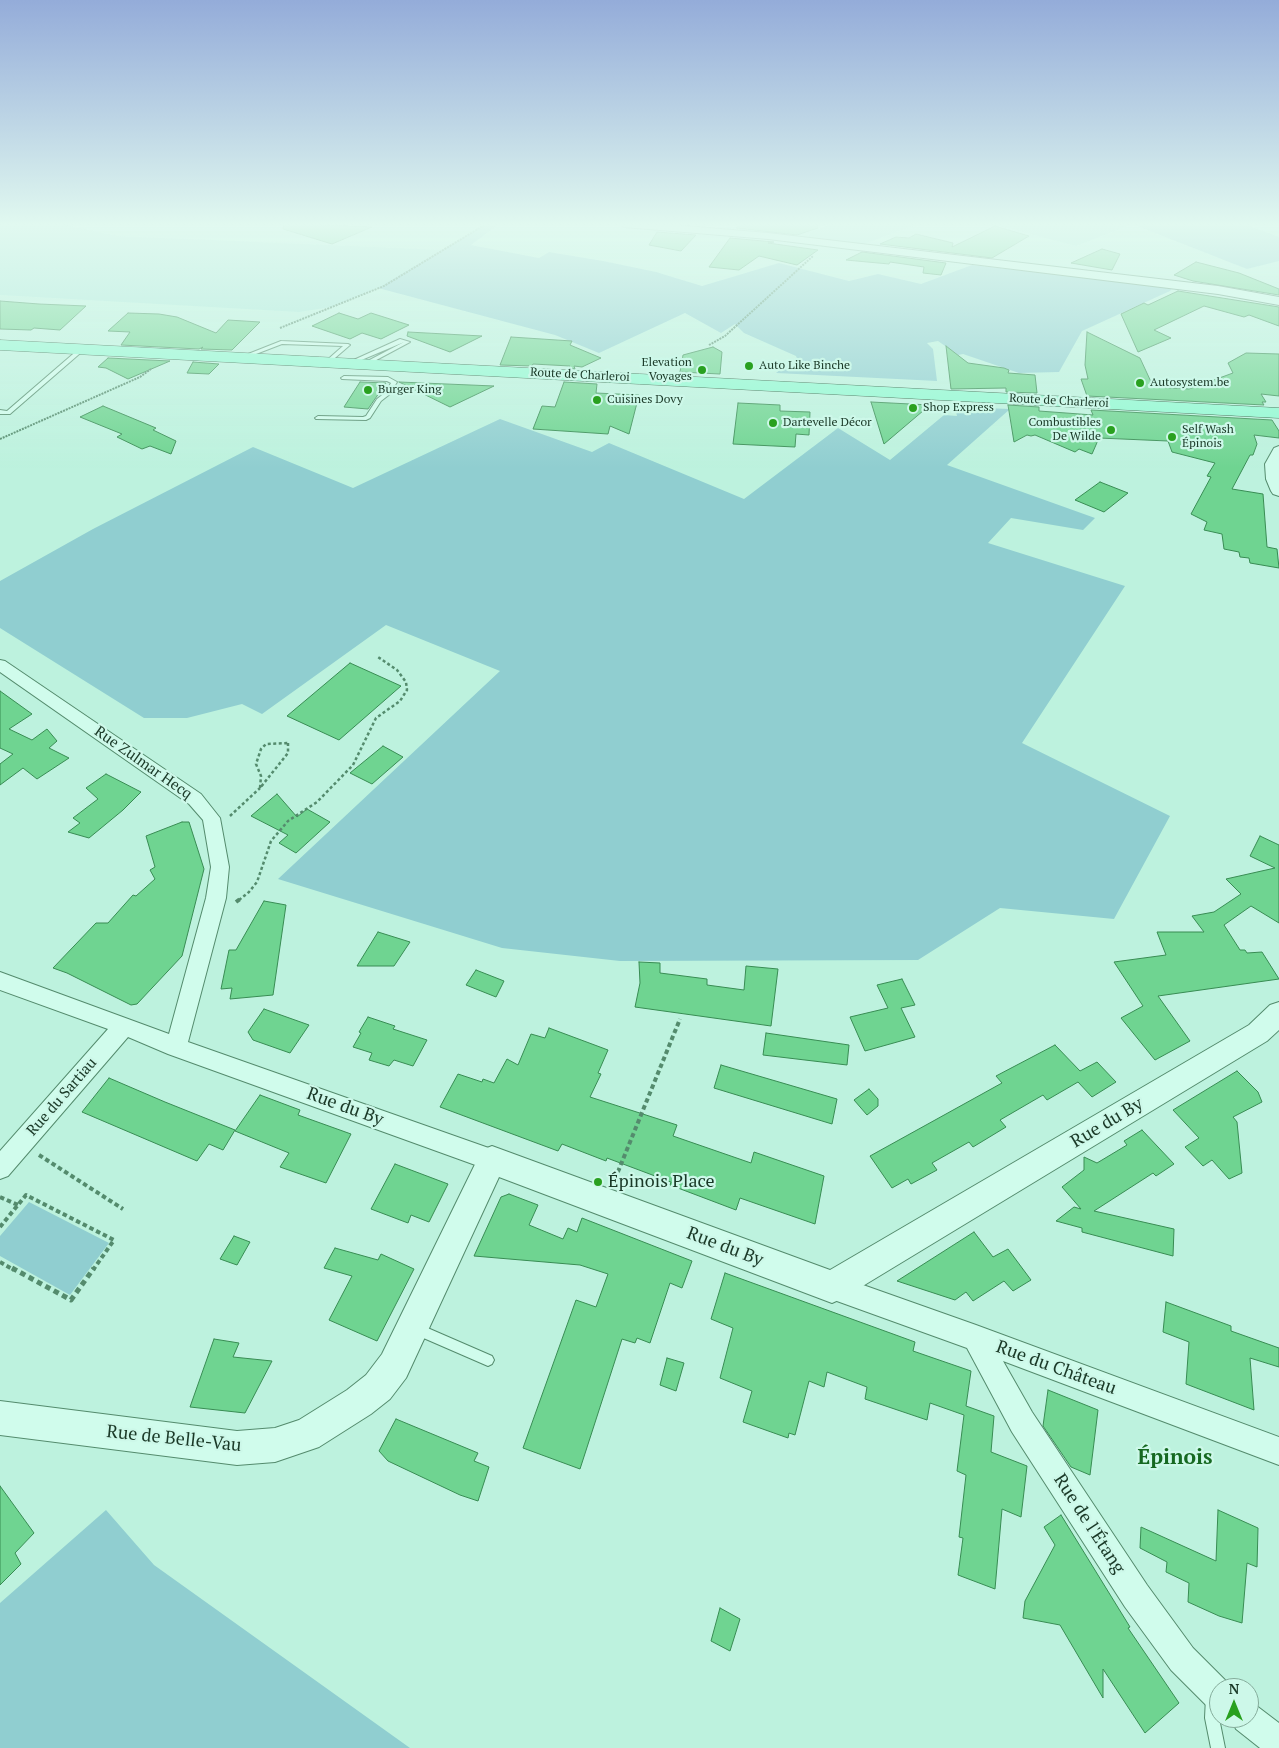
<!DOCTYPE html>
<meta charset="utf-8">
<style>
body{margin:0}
#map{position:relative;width:1279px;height:1748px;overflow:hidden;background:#bdf2de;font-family:"PT Serif",serif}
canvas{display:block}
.north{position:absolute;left:1209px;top:1678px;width:50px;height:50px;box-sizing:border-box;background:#cdf8e9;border:1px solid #85ac9b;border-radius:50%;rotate:0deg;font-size:14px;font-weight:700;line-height:20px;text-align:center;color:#1a3927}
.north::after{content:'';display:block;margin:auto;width:18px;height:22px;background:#29a01f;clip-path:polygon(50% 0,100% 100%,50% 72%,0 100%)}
</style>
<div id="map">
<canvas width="1279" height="1748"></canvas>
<div class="north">N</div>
</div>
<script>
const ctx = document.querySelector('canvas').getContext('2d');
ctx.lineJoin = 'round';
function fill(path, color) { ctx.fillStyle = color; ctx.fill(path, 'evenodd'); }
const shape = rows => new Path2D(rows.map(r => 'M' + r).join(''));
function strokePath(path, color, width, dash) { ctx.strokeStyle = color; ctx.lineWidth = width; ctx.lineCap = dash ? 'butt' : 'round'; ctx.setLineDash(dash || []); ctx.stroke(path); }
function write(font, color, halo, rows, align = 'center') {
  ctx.font = font + ' "PT Serif",serif'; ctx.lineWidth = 4.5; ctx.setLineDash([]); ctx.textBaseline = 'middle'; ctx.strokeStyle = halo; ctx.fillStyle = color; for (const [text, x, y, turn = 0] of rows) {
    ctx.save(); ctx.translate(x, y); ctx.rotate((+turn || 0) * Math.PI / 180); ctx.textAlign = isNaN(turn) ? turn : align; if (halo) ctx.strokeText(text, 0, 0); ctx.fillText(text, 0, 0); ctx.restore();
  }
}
fill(shape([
 [0,224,60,224,118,236,443,250,378,288,331,307,299,312,0,295],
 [831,224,919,224,861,245,808,238,810,232],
 [992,224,1133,224,1076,246]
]), '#a9e8d9');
fill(shape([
 [486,224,499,224,471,245,539,258,549,252,603,261,656,272,702,286,779,263,849,281,878,274,921,284,972,265,1173,287,1170,291,1082,331,1059,372,1019,373,963,354,958,355,938,341,927,343,933,349,937,381,776,373,781,369,798,362,796,356,744,333,735,324,721,333,685,313,599,353,555,335,378,288],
 [1132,224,1245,224,1279,237,1279,261,1247,269],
 [955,407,1010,409,947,465,1095,518,1083,530,1011,518,988,543,1125,586,1022,743,1170,816,1114,919,1000,908,918,960,620,961,502,948,278,879,500,671,386,625,262,714,242,704,187,718,144,718,0,628,0,581,93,529,253,447,353,488,500,419,592,452,609,443,744,499,838,428,890,460,944,415,957,416],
 [29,1202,109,1243,70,1295,0,1256,0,1236],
 [106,1510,154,1565,410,1748,0,1748,0,1603]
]), '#90ced0');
const building = shape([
 [284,224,296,224,372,227,332,244,283,229,284,224],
 [740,224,817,224,818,228,797,235,736,228,740,224],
 [995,226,1029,236,992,258,880,244,896,237,909,238,916,234,953,243,952,247,995,226],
 [657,232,696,235,681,251,649,245,657,232],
 [730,238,774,242,768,243,818,250,797,265,759,256,739,270,709,267,730,238],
 [1102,249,1120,254,1112,270,1071,263,1102,249],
 [862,252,946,263,941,275,923,273,924,267,890,262,889,264,846,260,862,252],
 [1196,262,1239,273,1279,289,1279,295,1193,281,1174,275,1196,262],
 [1178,291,1279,307,1279,326,1249,315,1244,317,1204,306,1154,330,1171,338,1138,352,1121,314,1144,303,1148,305,1178,291],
 [0,301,39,304,86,306,60,330,34,328,31,330,0,329,0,301],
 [128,313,159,314,177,317,216,333,228,320,260,322,232,350,201,349,203,347,199,349,121,345,130,332,108,331,128,313],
 [339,313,358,319,371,313,409,325,381,339,362,333,350,339,312,326,339,313],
 [408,332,482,336,450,352,407,336,408,332],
 [1087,332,1140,358,1152,384,1156,387,1189,389,1233,373,1228,363,1246,353,1279,354,1279,396,1261,394,1266,402,1262,402,1264,405,1087,396,1081,379,1088,379,1085,365,1087,332],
 [511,337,572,341,570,345,601,358,582,367,574,366,575,369,569,368,570,366,533,364,532,366,500,365,511,337],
 [946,346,968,363,1004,368,1009,370,1008,373,1035,375,1037,393,1006,392,1006,388,951,389,946,346],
 [713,347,722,352,720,374,680,372,683,355,713,347],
 [108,358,170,361,128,379,106,368,98,367,108,358],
 [193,362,219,364,209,374,187,373,193,362],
 [360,382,386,383,368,409,344,407,360,382],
 [399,382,494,386,450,407,399,382],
 [564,382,597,384,596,393,639,395,629,434,610,426,608,434,533,429,542,406,555,407,564,382],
 [871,402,930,405,884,444,871,402],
 [738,403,780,405,780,411,810,412,809,435,796,434,795,447,733,444,738,403],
 [1008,405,1039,407,1039,411,1093,415,1091,410,1272,420,1279,431,1279,438,1254,435,1257,444,1253,455,1250,455,1232,489,1263,494,1267,547,1277,549,1279,568,1250,563,1249,558,1240,557,1239,552,1224,549,1222,534,1204,530,1207,522,1191,514,1211,477,1207,476,1215,463,1172,452,1168,441,1099,438,1092,454,1079,449,1075,452,1035,435,1031,436,1027,435,1014,442,1008,405],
 [103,406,156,428,153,430,176,441,171,454,150,446,142,449,117,437,122,434,80,417,103,406],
 [1100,482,1128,493,1104,512,1075,500,1100,482],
 [350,663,401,686,339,740,287,716,350,663],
 [0,691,32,714,9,729,32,740,47,729,57,741,49,748,69,758,37,779,23,768,0,785,0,764,13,754,0,748,0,691],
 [383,746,403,757,372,784,350,773,383,746],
 [106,774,141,792,123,810,89,838,68,832,80,823,73,818,98,799,86,788,106,774],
 [277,794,297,817,307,809,330,822,296,853,279,843,288,835,251,816,277,794],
 [182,822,189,822,204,869,182,956,137,1004,131,1005,67,973,53,968,96,923,108,923,133,895,136,896,155,879,150,870,155,867,146,836,182,822],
 [1260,836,1279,845,1279,923,1251,906,1224,925,1240,950,1245,950,1247,953,1262,952,1279,979,1158,996,1190,1041,1155,1060,1121,1018,1143,1006,1114,962,1166,955,1157,932,1204,932,1192,916,1214,912,1241,894,1226,879,1275,868,1250,856,1260,836],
 [264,901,286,905,273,995,230,999,232,988,221,989,229,950,236,950,264,901],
 [378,932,410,942,394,966,357,966,378,932],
 [639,962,660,963,660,973,707,979,707,985,744,990,746,966,778,969,771,1026,635,1007,640,983,639,962],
 [476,970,504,981,496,997,466,985,476,970],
 [902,979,915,1005,901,1008,915,1037,865,1051,850,1017,888,1008,877,985,902,979],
 [264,1009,309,1025,290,1053,253,1040,248,1032,264,1009],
 [368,1017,395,1026,393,1029,427,1040,413,1066,394,1060,389,1066,369,1060,372,1053,353,1047,361,1033,359,1032,368,1017],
 [549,1028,608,1050,598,1073,601,1074,590,1097,677,1125,673,1136,751,1163,754,1152,824,1176,815,1224,740,1198,736,1210,670,1185,671,1182,607,1158,606,1161,562,1144,558,1151,440,1107,458,1074,482,1082,483,1079,494,1083,507,1059,518,1065,531,1034,545,1038,549,1028],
 [766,1033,849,1045,847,1065,763,1055,766,1033],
 [1055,1045,1080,1071,1097,1062,1116,1082,1092,1097,1078,1082,1047,1100,1043,1095,1000,1120,1006,1127,973,1147,969,1142,932,1163,937,1170,911,1184,908,1179,892,1188,870,1156,1002,1083,996,1076,1055,1045],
 [721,1065,837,1099,832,1124,714,1088,721,1065],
 [1237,1071,1258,1092,1262,1102,1233,1117,1237,1122,1242,1173,1229,1179,1212,1160,1203,1166,1185,1147,1199,1138,1173,1110,1237,1071],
 [109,1078,165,1102,235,1130,223,1150,209,1144,197,1161,82,1112,109,1078],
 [869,1089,878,1099,878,1106,867,1115,854,1100,869,1089],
 [260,1095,300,1110,298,1115,351,1134,326,1183,280,1167,289,1153,235,1131,260,1095],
 [1142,1130,1174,1164,1156,1176,1153,1173,1094,1211,1174,1229,1173,1256,1082,1232,1082,1228,1056,1221,1074,1207,1081,1209,1062,1187,1084,1170,1084,1157,1097,1163,1127,1145,1124,1141,1142,1130],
 [395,1164,448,1184,429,1222,411,1215,408,1223,371,1209,395,1164],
 [509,1194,538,1205,529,1225,563,1239,568,1228,577,1232,582,1218,692,1261,682,1288,670,1283,650,1343,637,1338,635,1343,622,1339,580,1469,523,1448,576,1300,596,1307,608,1274,580,1265,474,1256,501,1197,509,1194],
 [974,1232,993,1257,1008,1249,1031,1280,1013,1291,1004,1281,973,1301,966,1292,955,1300,897,1281,974,1232],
 [234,1236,250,1242,237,1265,220,1259,234,1236],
 [335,1248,378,1260,381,1254,414,1269,377,1341,329,1320,352,1276,324,1268,335,1248],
 [725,1273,915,1342,913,1351,971,1371,966,1406,994,1416,991,1452,1027,1466,1021,1517,1002,1509,995,1589,958,1575,963,1538,959,1537,966,1475,957,1471,964,1415,930,1403,927,1420,865,1399,867,1387,827,1372,824,1387,809,1381,795,1435,789,1433,788,1438,743,1422,752,1391,720,1378,733,1328,711,1319,725,1273],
 [1166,1302,1231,1326,1231,1331,1279,1348,1279,1367,1250,1358,1254,1410,1186,1384,1189,1342,1163,1332,1166,1302],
 [214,1339,239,1343,233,1357,272,1361,245,1413,190,1407,214,1339],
 [667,1358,684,1363,676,1391,660,1385,667,1358],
 [1048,1390,1098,1410,1090,1475,1071,1467,1043,1426,1048,1390],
 [396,1419,478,1453,474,1461,489,1467,478,1501,460,1495,388,1461,379,1451,396,1419],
 [0,1486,34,1533,15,1553,21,1564,0,1585,0,1486],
 [1218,1510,1258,1528,1257,1567,1247,1563,1242,1623,1219,1616,1188,1602,1189,1583,1166,1572,1167,1562,1140,1548,1141,1527,1216,1561,1218,1510],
 [1061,1515,1130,1627,1128,1628,1179,1703,1145,1733,1103,1669,1103,1698,1060,1625,1023,1618,1025,1601,1055,1545,1044,1527,1061,1515],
 [720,1608,740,1619,730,1651,711,1641,720,1608]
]);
fill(building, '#6fd491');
strokePath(building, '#388c53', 1);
const service = shape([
 [400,339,410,342,367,365,362,364,404,342,352,364,347,363,400,339],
 [281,341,348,344,350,345,328,364,325,362,326,361,343,346,282,344,243,359,238,358,281,341],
 [80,348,85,349,10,414,0,414,0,410,7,411,80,348],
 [344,376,388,377,397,382,390,394,381,401,370,418,366,420,316,419,315,418,318,416,363,417,366,416,377,399,386,392,391,383,387,381,342,379,341,378,344,376],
 [416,1323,492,1356,494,1360,492,1364,488,1366,412,1333,410,1329,412,1325,416,1323],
 [1213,1690,1218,1692,1219,1694,1219,1718,1225,1748,1211,1748,1205,1718,1206,1697,1208,1692,1213,1690]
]);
const minor = shape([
 [0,660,5,661,201,794,220,818,229,867,226,898,188,1042,500,1152,504,1160,500,1168,492,1171,168,1054,128,1037,8,1176,0,1179,0,1151,108,1029,0,990,0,972,169,1034,206,898,211,867,203,820,189,804,0,672,0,660],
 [832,1274,976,1325,1279,1437,1279,1465,1003,1361,1032,1412,1147,1585,1193,1648,1230,1685,1231,1688,1219,1688,1219,1712,1208,1707,1171,1670,1125,1607,1012,1432,967,1348,823,1296,819,1287,823,1278,832,1274],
 [1249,1703,1258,1707,1279,1723,1279,1748,1260,1748,1236,1729,1231,1718,1249,1718,1249,1703]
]);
const tertiary = shape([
 [619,224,661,224,768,233,1218,286,1279,297,1279,305,1218,294,768,239,624,227,619,224],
 [1279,446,1279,496,1273,494,1271,491,1266,479,1265,464,1274,448,1279,446],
 [1279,1002,1279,1030,1267,1041,843,1298,832,1303,499,1177,406,1378,390,1399,371,1414,319,1447,275,1462,237,1465,0,1435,0,1401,237,1431,275,1428,299,1420,347,1390,366,1375,382,1354,482,1150,492,1146,830,1270,1249,1025,1270,1005,1279,1002]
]);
const primary = shape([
 [0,340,1279,408,1279,418,0,350,0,340]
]);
strokePath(service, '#548b6d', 2);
strokePath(minor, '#548b6d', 2);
strokePath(tertiary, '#548b6d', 2);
strokePath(primary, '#29583c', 1);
strokePath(shape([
 [280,328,384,286,486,224],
 [709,345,725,336,813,256],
 [0,439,140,377,151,369]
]), '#548b6d', 2, [2, 1]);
strokePath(shape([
 [288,743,288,753,260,788,261,776,256,764,261,749,266,744,288,743],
 [230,816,260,788],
 [239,900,249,892,257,882,271,841,288,821,317,802,353,765,376,718,400,701,407,690,406,682,397,670,378,657]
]), '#548b6d', 2.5, [3, 2.5]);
strokePath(shape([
 [236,902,240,899],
 [39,1155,123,1209],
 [615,1179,680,1019],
 [0,1197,18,1205],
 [0,1227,26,1195,114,1240,93,1270],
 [0,1262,14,1270]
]), '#548b6d', 4, [4.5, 3]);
strokePath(shape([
 [12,1268,71,1300,94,1268]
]), '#548b6d', 5, [5.5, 4]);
fill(service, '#d0fcec');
fill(minor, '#d0fcec');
fill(tertiary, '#d0fcec');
fill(primary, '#90f9d1');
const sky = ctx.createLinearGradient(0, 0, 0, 468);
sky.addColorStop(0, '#94acd9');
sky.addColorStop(0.48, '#e1f9f0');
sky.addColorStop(1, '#e1f9f000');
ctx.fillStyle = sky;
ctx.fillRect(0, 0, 1279, 468);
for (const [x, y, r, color] of [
 [749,366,5,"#29a01f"],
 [702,370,5,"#29a01f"],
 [1140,383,5,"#29a01f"],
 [368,390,5,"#29a01f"],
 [597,400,5,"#29a01f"],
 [913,408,5,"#29a01f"],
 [773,423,5,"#29a01f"],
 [1111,430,5,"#29a01f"],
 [1172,437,5,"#29a01f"],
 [598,1182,5,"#29a01f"]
]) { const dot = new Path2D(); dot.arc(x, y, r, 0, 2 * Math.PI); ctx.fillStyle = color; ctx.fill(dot); strokePath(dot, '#cdf8e9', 2); }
write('12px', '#1a3927', '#cdf8e9', [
 ["Elevation",692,363,"right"],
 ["Voyages",692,377,"right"],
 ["Auto Like Binche",759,366],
 ["Autosystem.be",1150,383],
 ["Burger King",378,390],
 ["Cuisines Dovy",607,400],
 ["Shop Express",923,408],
 ["Dartevelle Décor",783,423],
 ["Combustibles",1101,423,"right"],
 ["De Wilde",1101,437,"right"],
 ["Self Wash",1182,430],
 ["Épinois",1182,444]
], 'left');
write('12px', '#1a3927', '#cdf8e9', [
 ["Route de Charleroi",580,375,3],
 ["Route de Charleroi",1059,401,3]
]);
write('15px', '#1a3927', '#cdf8e9', [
 ["Rue Zulmar Hecq",143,763,35],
 ["Rue du Sartiau",62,1097,-49]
]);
write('18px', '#1a3927', '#cdf8e9', [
 ["Rue du By",345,1107,20],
 ["Rue du By",1107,1123,-31],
 ["Rue du By",725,1247,21],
 ["Rue du Château",1056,1368,20],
 ["Rue de Belle-Vau",174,1439,6],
 ["Rue de l'Étang",1089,1524,57]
]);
write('18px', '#1a3927', '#cdf8e9', [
 ["Épinois Place",608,1182]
], 'left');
write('bold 21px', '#166921', '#cdf8e9', [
 ["Épinois",1175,1458]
]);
</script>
